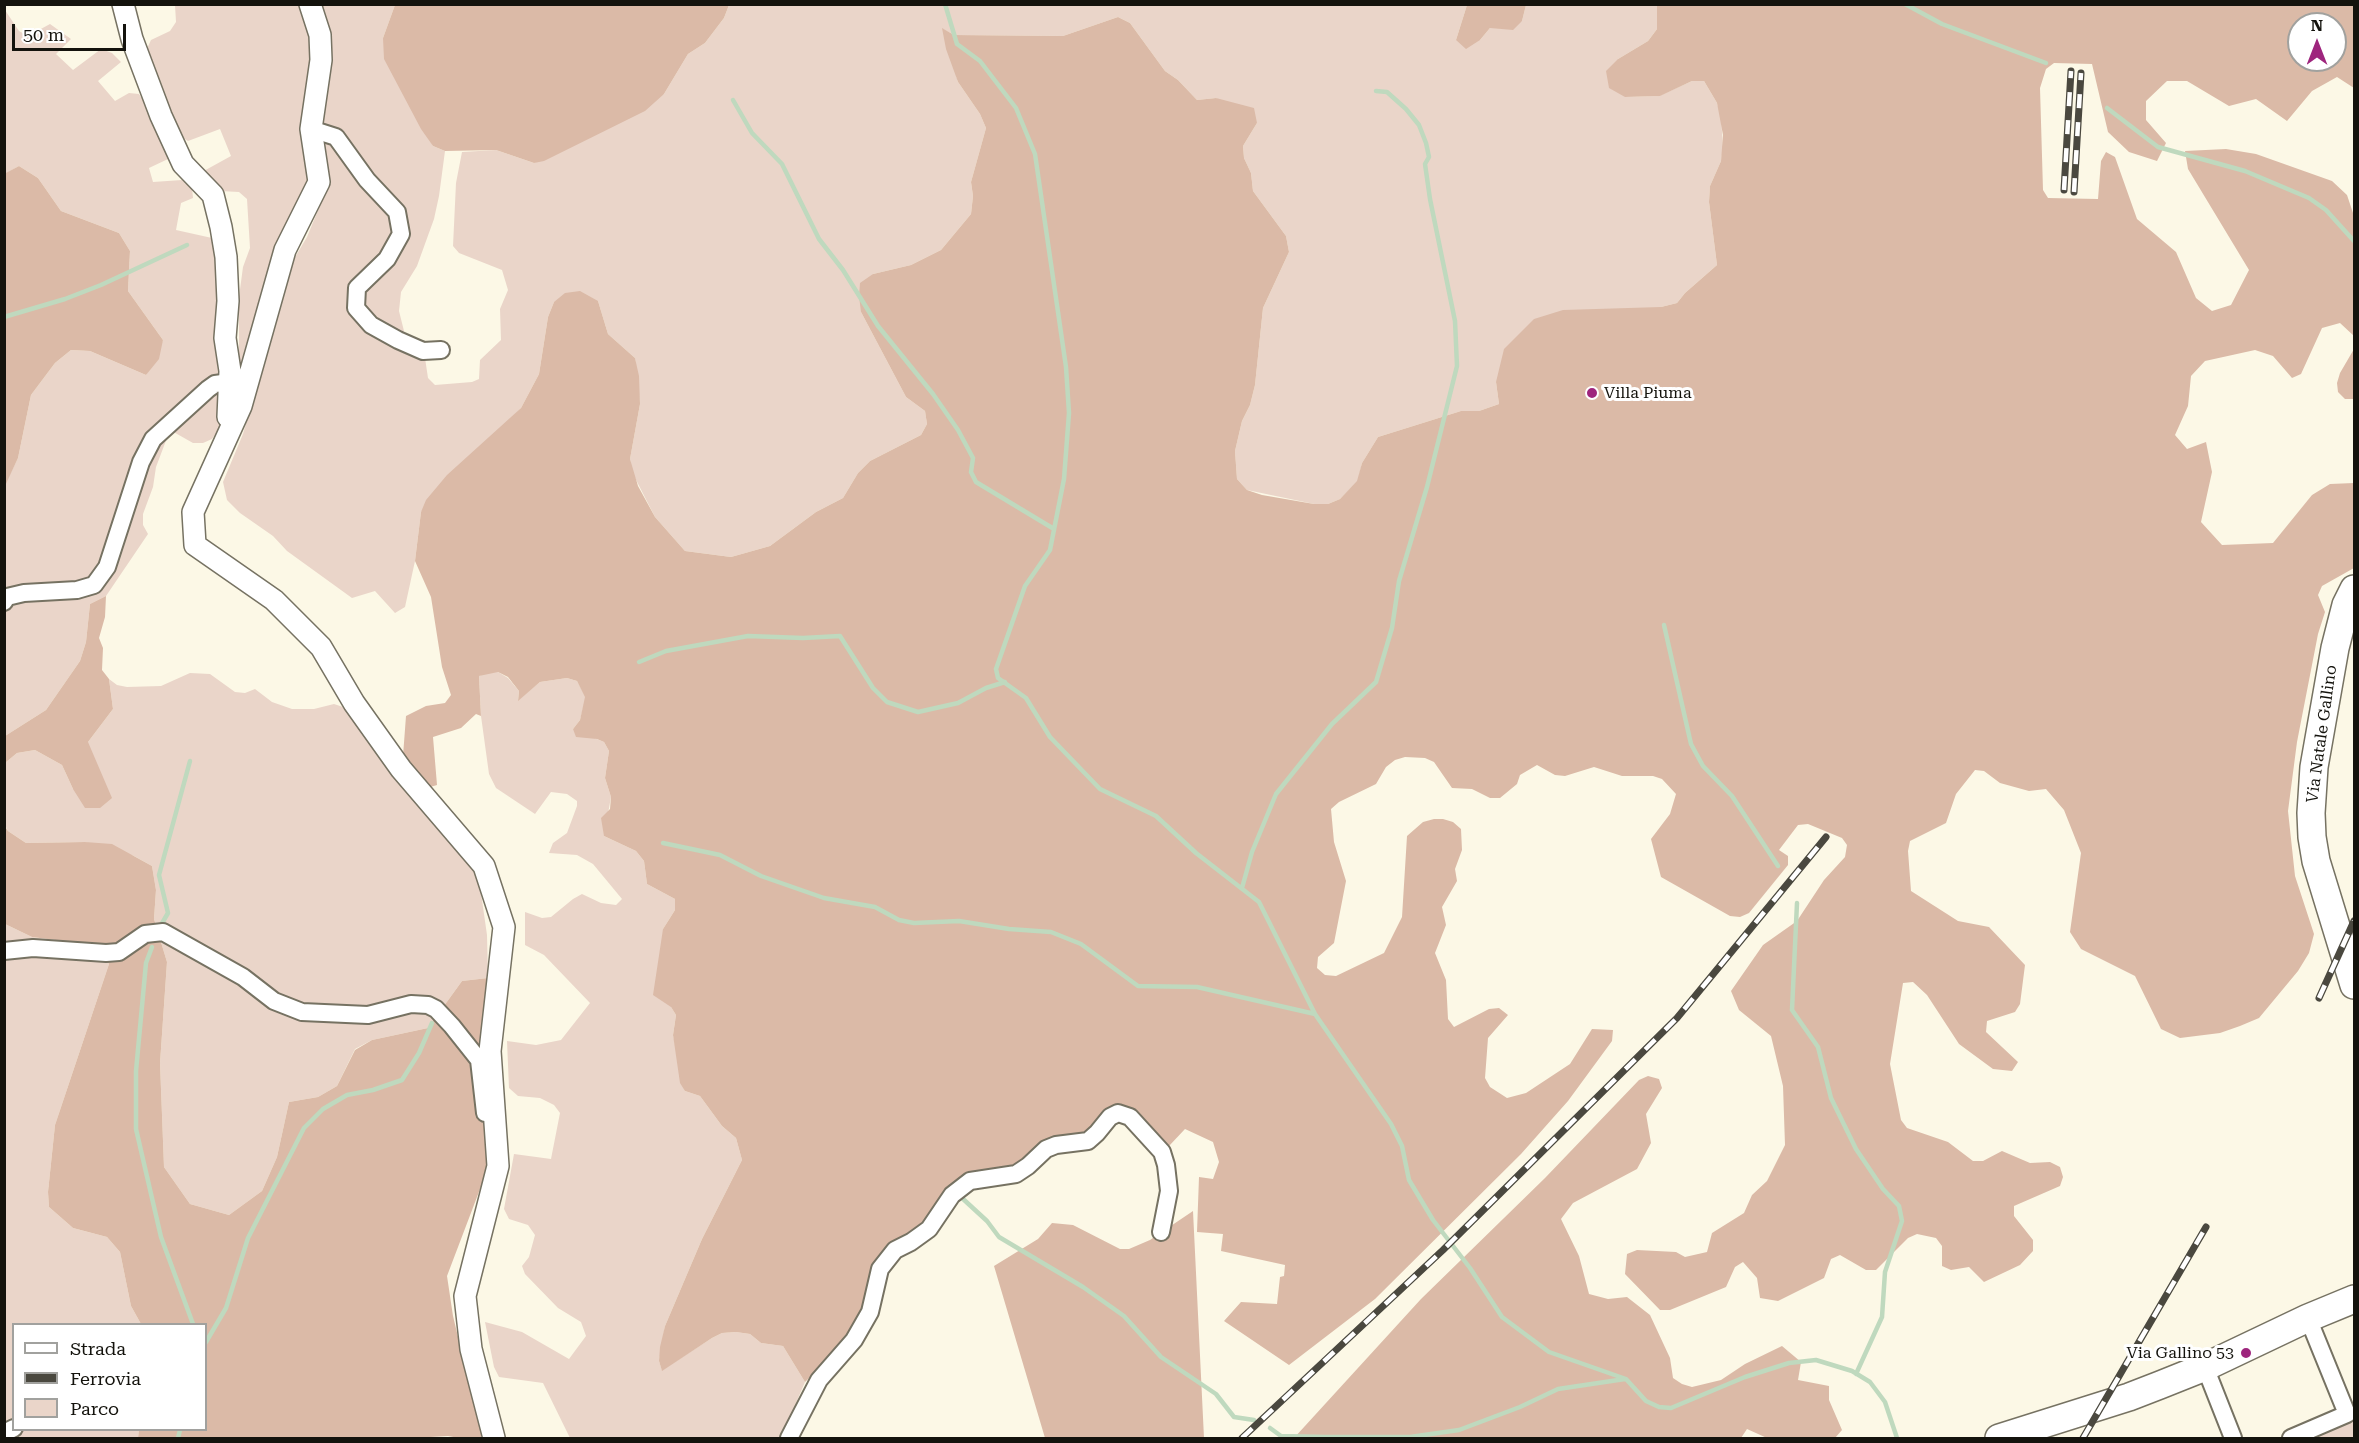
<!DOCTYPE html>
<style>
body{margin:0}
#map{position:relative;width:2359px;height:1443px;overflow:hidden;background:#fcf8e6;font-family:"Roboto Serif",serif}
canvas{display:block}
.frame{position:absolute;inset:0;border:6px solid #14130d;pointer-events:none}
.legend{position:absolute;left:12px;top:1323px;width:195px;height:108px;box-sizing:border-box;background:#fff;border:2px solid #a1a19e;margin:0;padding:8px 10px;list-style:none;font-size:18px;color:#14130d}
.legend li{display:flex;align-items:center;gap:12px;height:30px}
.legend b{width:30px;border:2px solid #a1a19e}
.north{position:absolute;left:2287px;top:12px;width:60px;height:60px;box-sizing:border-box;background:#fff;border:2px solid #a1a19e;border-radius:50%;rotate:0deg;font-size:16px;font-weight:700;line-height:24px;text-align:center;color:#14130d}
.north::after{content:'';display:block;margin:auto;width:21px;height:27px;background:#9e257d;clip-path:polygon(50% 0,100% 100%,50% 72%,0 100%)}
.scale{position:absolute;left:12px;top:24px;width:114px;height:27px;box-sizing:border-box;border:3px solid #14130d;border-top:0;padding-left:8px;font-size:18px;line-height:21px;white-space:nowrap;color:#14130d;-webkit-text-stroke:4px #fff;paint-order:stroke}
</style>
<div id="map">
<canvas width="2359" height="1443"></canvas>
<div class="frame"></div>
<ul class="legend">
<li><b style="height:8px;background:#fff"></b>Strada</li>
<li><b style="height:8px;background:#4a483f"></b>Ferrovia</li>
<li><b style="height:16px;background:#ead5c9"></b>Parco</li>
</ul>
<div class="north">N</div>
<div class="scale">50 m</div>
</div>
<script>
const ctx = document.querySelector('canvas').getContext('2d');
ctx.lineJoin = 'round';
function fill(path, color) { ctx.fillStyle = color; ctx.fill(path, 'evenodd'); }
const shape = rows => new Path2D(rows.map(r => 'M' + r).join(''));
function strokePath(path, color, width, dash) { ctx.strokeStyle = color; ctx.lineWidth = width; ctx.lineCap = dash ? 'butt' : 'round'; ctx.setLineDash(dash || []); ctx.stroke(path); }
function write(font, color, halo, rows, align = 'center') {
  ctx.font = font + ' "Roboto Serif",serif'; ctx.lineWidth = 6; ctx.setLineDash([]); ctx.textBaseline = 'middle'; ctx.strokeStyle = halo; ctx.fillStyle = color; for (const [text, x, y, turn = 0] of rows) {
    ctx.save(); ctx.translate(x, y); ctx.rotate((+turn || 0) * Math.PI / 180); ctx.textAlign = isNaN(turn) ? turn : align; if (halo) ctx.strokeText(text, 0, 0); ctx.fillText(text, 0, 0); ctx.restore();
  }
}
fill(shape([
 [175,5,301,5,308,19,312,50,310,180,239,384,239,297,243,267,250,248,247,199,239,192,220,191,202,172,231,156,220,129,188,141,180,136,145,53,151,40,170,31,176,22],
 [317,5,395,5,383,38,433,146,445,151,439,196,434,219,417,266,401,292,399,311,404,331,393,344,425,358,428,378,435,385,472,382,479,379,480,360,501,340,500,309,508,290,502,270,459,253,453,246,456,183,462,152,496,150,534,163,664,94,688,54,705,43,724,18,729,5,1467,5,1456,40,1480,40,1490,28,1522,21,1526,5,1657,5,1657,29,1648,41,1618,59,1625,97,1659,96,1692,81,1704,81,1717,103,1721,116,1723,148,1721,161,1710,186,1709,202,1717,265,1685,293,1677,303,1661,307,1496,382,1499,404,1479,411,1461,411,1378,437,1362,463,1358,481,1340,499,1328,504,1314,504,1247,490,1237,479,1235,451,1242,421,1250,405,1255,385,1263,308,1289,252,1286,236,1253,191,1251,173,1244,158,1243,146,1257,123,1216,98,1197,100,1178,80,1165,71,1130,23,1118,17,1063,36,954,35,943,29,958,82,980,114,986,128,971,182,973,196,971,214,941,250,911,265,873,274,861,312,906,397,925,411,927,424,921,435,870,461,858,473,843,498,816,512,770,546,731,557,685,551,655,517,632,472,630,459,640,404,635,358,608,334,598,301,554,302,548,317,539,374,521,408,421,512,415,561,405,607,395,613,375,591,352,598,287,551,273,536,240,513,227,500,223,482,243,434,291,264,307,237,326,191,321,144],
 [5,10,19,31,28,36,50,24,71,39,56,54,73,70,101,49,112,53,121,62,98,81,115,101,129,93,139,94,145,103,168,159,149,168,153,182,182,180,192,188,193,198,181,203,176,230,212,238,217,247,219,311,217,345,219,405,219,430,212,439,203,443,193,443,170,430,156,467,153,487,143,514,143,525,148,534,106,596,90,604,86,642,80,661,46,710,5,736,4,486,18,458,31,395,55,363,71,350,90,351,146,375,163,340,128,291,130,251,119,233,61,211,38,178,19,166,5,174],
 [489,672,498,672,508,678,519,691,518,700,540,682,567,678,577,681,586,697,580,720,573,729,604,742,609,751,605,778,611,797,604,836,636,851,644,861,647,884,675,899,675,910,663,929,671,1007,676,1015,673,1035,685,1091,700,1096,722,1126,736,1138,742,1160,702,1239,665,1326,659,1361,662,1370,712,1338,722,1333,736,1332,750,1334,761,1343,783,1346,805,1382,781,1438,570,1438,543,1383,499,1377,494,1367,485,1322,522,1332,569,1359,586,1336,581,1322,558,1308,525,1274,522,1266,529,1257,535,1235,528,1225,509,1219,504,1209,514,1154,551,1159,560,1113,554,1105,540,1098,518,1096,509,1088,507,1041,536,1045,561,1040,590,1003,544,955,525,945,525,912,542,918,551,917,573,899,582,894,601,903,616,905,622,899,593,864,577,855,549,853,553,843,567,833,577,806,577,801,567,794,551,792,535,814,496,788,489,774,481,716,479,676],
 [190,673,210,674,235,692,245,693,255,689,272,702,292,709,314,709,334,704,352,710,471,860,479,879,487,935,488,978,462,981,428,1028,372,1040,355,1049,337,1086,318,1097,289,1102,277,1157,262,1191,229,1215,190,1204,164,1167,160,1063,167,962,154,919,156,890,152,866,134,856,85,842,26,843,8,831,5,825,5,763,17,753,35,750,62,765,73,789,88,742,113,709,109,679,117,685,127,687,161,686],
 [5,924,32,937,95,945,109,964,55,1125,48,1192,49,1207,73,1228,107,1237,120,1252,131,1306,141,1324,14,1324,14,1430,139,1430,138,1438,5,1438],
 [2354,1420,2354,1438,2313,1438,2351,1422]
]), '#ead5c9');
fill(shape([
 [395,5,395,4,729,5,724,18,705,43,688,54,664,94,645,111,544,161,534,163,496,150,445,151,433,146,421,129,384,59,383,38],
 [1467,5,1467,4,1526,5,1522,21,1513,30,1490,28,1480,40,1466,49,1456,40],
 [1657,5,2354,5,2354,88,2337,77,2312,91,2287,121,2256,99,2229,106,2187,81,2167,81,2146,101,2146,120,2166,143,2157,161,2129,152,2108,132,2092,64,2054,63,2046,69,2040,88,2043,190,2048,198,2098,199,2101,161,2106,152,2115,157,2137,219,2176,252,2196,298,2212,311,2231,305,2249,270,2188,169,2185,151,2226,149,2256,154,2332,181,2347,195,2354,216,2354,336,2340,323,2322,328,2301,374,2292,378,2273,356,2255,350,2205,361,2191,376,2188,406,2175,435,2187,449,2206,442,2212,472,2201,522,2222,545,2273,543,2312,495,2330,484,2354,483,2354,568,2322,586,2318,595,2325,612,2318,634,2297,742,2288,811,2295,876,2314,934,2309,953,2298,971,2259,1018,2240,1026,2220,1033,2180,1038,2161,1029,2135,976,2081,949,2070,932,2081,853,2064,810,2046,789,2029,791,2000,783,1984,771,1975,770,1956,794,1946,823,1910,841,1908,851,1911,891,1958,921,1989,927,2025,965,2020,1004,2015,1012,1987,1021,1986,1032,2018,1062,2012,1071,1993,1069,1959,1044,1927,995,1913,982,1903,983,1890,1064,1901,1120,1907,1128,1948,1142,1973,1161,1983,1161,2002,1151,2030,1163,2050,1162,2060,1167,2063,1177,2060,1186,2014,1206,2014,1216,2033,1240,2033,1251,2020,1265,1984,1282,1969,1267,1951,1270,1942,1266,1942,1246,1936,1238,1917,1234,1908,1238,1876,1270,1866,1270,1840,1255,1831,1259,1824,1278,1778,1301,1760,1298,1757,1278,1743,1262,1735,1267,1726,1287,1670,1310,1660,1310,1625,1274,1627,1254,1637,1250,1676,1252,1685,1257,1707,1252,1712,1233,1744,1213,1752,1195,1767,1181,1785,1145,1783,1086,1771,1036,1739,1010,1731,991,1763,945,1797,921,1824,880,1845,857,1847,845,1842,838,1808,824,1798,825,1779,850,1788,856,1788,865,1749,913,1740,917,1730,916,1661,877,1651,839,1670,814,1676,794,1662,779,1653,776,1622,776,1594,767,1565,776,1555,775,1537,765,1520,775,1517,784,1500,798,1490,798,1472,789,1452,788,1434,762,1425,758,1405,757,1395,760,1386,767,1376,784,1339,802,1331,809,1334,842,1346,881,1334,943,1318,957,1317,968,1325,975,1336,976,1384,953,1402,917,1407,836,1423,822,1434,819,1443,819,1453,822,1461,829,1462,850,1455,869,1457,881,1442,907,1446,925,1435,953,1446,980,1448,1019,1454,1027,1489,1009,1499,1008,1508,1015,1488,1038,1485,1078,1490,1087,1507,1098,1526,1093,1570,1064,1592,1029,1613,1030,1612,1041,1568,1101,1521,1154,1375,1299,1289,1365,1224,1321,1241,1302,1277,1304,1280,1277,1284,1276,1285,1265,1221,1251,1223,1234,1197,1232,1199,1177,1213,1179,1219,1162,1213,1142,1185,1129,1169,1146,1149,1127,1122,1108,1090,1134,1018,1168,976,1176,928,1223,890,1248,860,1321,833,1355,805,1382,783,1346,761,1343,750,1334,736,1332,722,1333,712,1338,662,1371,659,1361,660,1347,665,1326,702,1239,742,1160,736,1138,722,1126,700,1096,685,1091,680,1083,673,1035,676,1015,671,1007,653,995,663,929,675,910,675,899,647,884,644,861,636,851,604,836,601,818,610,809,611,797,605,778,609,751,604,742,597,739,576,737,573,729,580,720,585,697,577,681,567,678,540,682,518,701,519,691,508,677,498,672,479,676,481,716,476,714,461,728,433,737,437,785,427,788,403,756,406,716,426,706,445,703,451,695,442,667,431,597,415,561,421,512,426,500,447,475,521,408,539,374,548,317,554,302,565,293,580,291,598,301,608,334,635,358,639,376,640,404,630,459,638,486,655,517,685,551,731,557,770,546,816,512,843,498,858,473,870,461,921,435,927,424,925,411,906,397,861,312,859,296,860,283,873,274,911,265,941,250,971,214,973,196,971,182,986,128,980,114,958,82,946,49,942,28,954,35,1063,36,1118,17,1130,23,1165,71,1178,80,1197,100,1216,98,1254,108,1257,123,1243,146,1244,158,1251,173,1253,191,1286,236,1289,252,1263,308,1255,385,1250,405,1242,421,1235,451,1237,479,1247,490,1262,495,1314,504,1328,504,1340,499,1357,481,1362,463,1378,437,1461,411,1479,411,1499,404,1496,382,1504,349,1534,319,1563,310,1661,307,1677,303,1685,293,1717,265,1709,202,1710,186,1721,161,1723,135,1717,103,1704,81,1692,81,1660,96,1625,97,1609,88,1606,71,1618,59,1648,41,1657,29],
 [2299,24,2335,24,2335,60,2299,60],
 [19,166,38,178,61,211,119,233,130,251,128,291,163,340,159,359,146,375,90,351,71,350,55,363,31,395,18,458,5,486,4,174],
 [2354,349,2354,399,2345,399,2338,392,2337,383,2340,373],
 [106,596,105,617,99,638,103,648,102,670,109,679,113,709,88,742,112,798,100,808,85,808,73,789,62,765,35,750,17,753,5,763,5,736,46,710,80,661,86,642,90,604],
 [4,825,8,831,26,843,85,842,112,844,152,866,156,890,154,919,167,962,160,1063,164,1167,190,1204,229,1215,262,1191,277,1157,289,1102,318,1097,337,1086,355,1050,372,1040,428,1028,462,981,488,978,482,1023,489,1140,488,1168,447,1276,453,1316,481,1433,481,1438,459,1438,448,1436,413,1438,138,1438,139,1430,206,1430,206,1324,141,1324,131,1306,120,1252,107,1237,73,1228,49,1207,48,1192,55,1125,109,964,95,945,32,937,5,924],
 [1648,1076,1659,1079,1662,1088,1646,1114,1651,1143,1637,1169,1573,1203,1561,1219,1579,1256,1589,1294,1608,1299,1627,1297,1650,1315,1670,1358,1673,1378,1682,1384,1692,1387,1721,1380,1745,1364,1782,1346,1801,1362,1798,1380,1829,1386,1829,1400,1842,1430,1835,1438,1767,1438,1747,1429,1741,1438,1294,1438,1421,1299,1545,1178,1639,1080],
 [1193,1211,1204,1438,1045,1438,994,1266,1038,1239,1052,1223,1073,1225,1120,1249,1129,1249,1150,1240]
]), '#dbbaa7');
strokePath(shape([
 [945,4,957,44,980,61,1016,108,1035,154,1066,367,1069,413,1064,479,1050,550,1025,586,996,669,998,678,1026,698,1050,737,1100,789,1156,816,1196,853,1259,902,1315,1014,1391,1124,1402,1146,1409,1180,1433,1220,1470,1268,1502,1317,1549,1352,1626,1379,1646,1401,1659,1407,1671,1408,1745,1377,1789,1363,1816,1360,1852,1371,1870,1382,1885,1402,1897,1438],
 [1905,4,1942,24,2046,63],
 [733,100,752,133,782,164,819,239,843,270,878,326,933,394,958,430,973,458,971,472,976,482,1054,529],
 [2107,108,2158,147,2245,171,2309,198,2326,210,2354,241],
 [4,317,65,299,101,285,187,245],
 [1664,625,1691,744,1703,766,1732,796,1778,866],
 [639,662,666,651,748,636,803,638,840,636,873,688,887,702,918,712,958,703,986,688,1005,682],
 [663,843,720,855,761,876,824,898,875,907,899,920,914,923,959,921,1009,929,1051,932,1081,944,1138,986,1197,987,1315,1014],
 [1242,888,1252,852,1276,794,1332,724,1376,682,1392,628,1399,581,1427,487,1457,366,1455,321,1430,199,1425,164,1429,157,1426,143,1419,125,1406,109,1387,92,1376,91],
 [1797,903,1792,1010,1818,1047,1831,1098,1856,1149,1883,1189,1899,1206,1902,1221,1885,1272,1882,1317,1856,1374],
 [161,925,168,913,159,875,190,761],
 [152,947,146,963,136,1071,136,1129,161,1237,193,1324],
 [962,1198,987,1221,999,1237,1083,1287,1124,1316,1161,1357,1216,1394,1234,1417,1254,1420],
 [206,1342,226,1308,248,1238,304,1128,323,1109,347,1095,373,1090,402,1080,419,1053,432,1023],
 [1270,1428,1281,1436,1326,1437,1410,1437,1459,1430,1520,1407,1558,1389,1625,1379],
 [178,1438,180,1430]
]), '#bfd9be', 4.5);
const minor = shape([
 [311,129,336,137,367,180,397,212,401,234,387,259,357,288,356,308,371,325,398,340,423,351,441,350],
 [4,602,7,597,24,593,77,590,94,585,107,567,141,462,153,439,208,389,215,384,230,382],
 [4,951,33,948,106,953,119,952,145,934,163,932,243,977,274,1001,302,1012,368,1015,411,1004,428,1005,436,1009,452,1026,479,1060,485,1113],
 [2205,1367,2233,1438],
 [4,1433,14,1428],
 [789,1438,819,1380,854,1340,870,1312,880,1269,895,1250,911,1242,929,1229,952,1195,970,1181,1016,1174,1028,1166,1046,1149,1056,1145,1088,1141,1097,1133,1110,1117,1118,1113,1130,1117,1162,1152,1166,1165,1169,1191,1161,1232],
 [2291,1438,2347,1414,2308,1318]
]);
const tertiary = shape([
 [123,4,132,39,161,116,183,164,213,195,221,227,226,257,228,301,225,338,230,371,228,417],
 [310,4,320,35,321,60,311,129,319,182,285,250,241,406,193,512,195,545,274,600,321,647,354,703,401,769,484,866,504,927,490,1051,498,1166,465,1296,471,1349,494,1438]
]);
const primary = shape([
 [2354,589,2346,605,2335,648,2314,767,2311,813,2312,837,2316,861,2354,985],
 [1999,1438,2129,1397,2160,1385,2205,1367,2308,1318,2354,1299]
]);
strokePath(minor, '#767262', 20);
strokePath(tertiary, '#767262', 24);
strokePath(primary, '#767262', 30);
strokePath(minor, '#fff', 16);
strokePath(tertiary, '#fff', 21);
strokePath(primary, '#fff', 27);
const rail = shape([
 [2064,190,2071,71],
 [2074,192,2081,73],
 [2319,998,2354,921],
 [1242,1438,1443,1250,1677,1018,1826,837],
 [2083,1438,2206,1227]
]);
strokePath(rail, '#4a483f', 7);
strokePath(rail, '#fff', 4.5, [14]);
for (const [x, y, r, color] of [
 [1592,393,6,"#9e257d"],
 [2246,1353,6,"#9e257d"]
]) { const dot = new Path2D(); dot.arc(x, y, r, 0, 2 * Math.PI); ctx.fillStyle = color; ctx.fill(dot); strokePath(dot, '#fff', 2); }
write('16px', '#14130d', '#fff', [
 ["Villa Piuma",1604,393],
 ["Via Gallino 53",2234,1353,"right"]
], 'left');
write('16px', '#14130d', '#fff', [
 ["Via Natale Gallino",2322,734,-82]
]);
</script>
